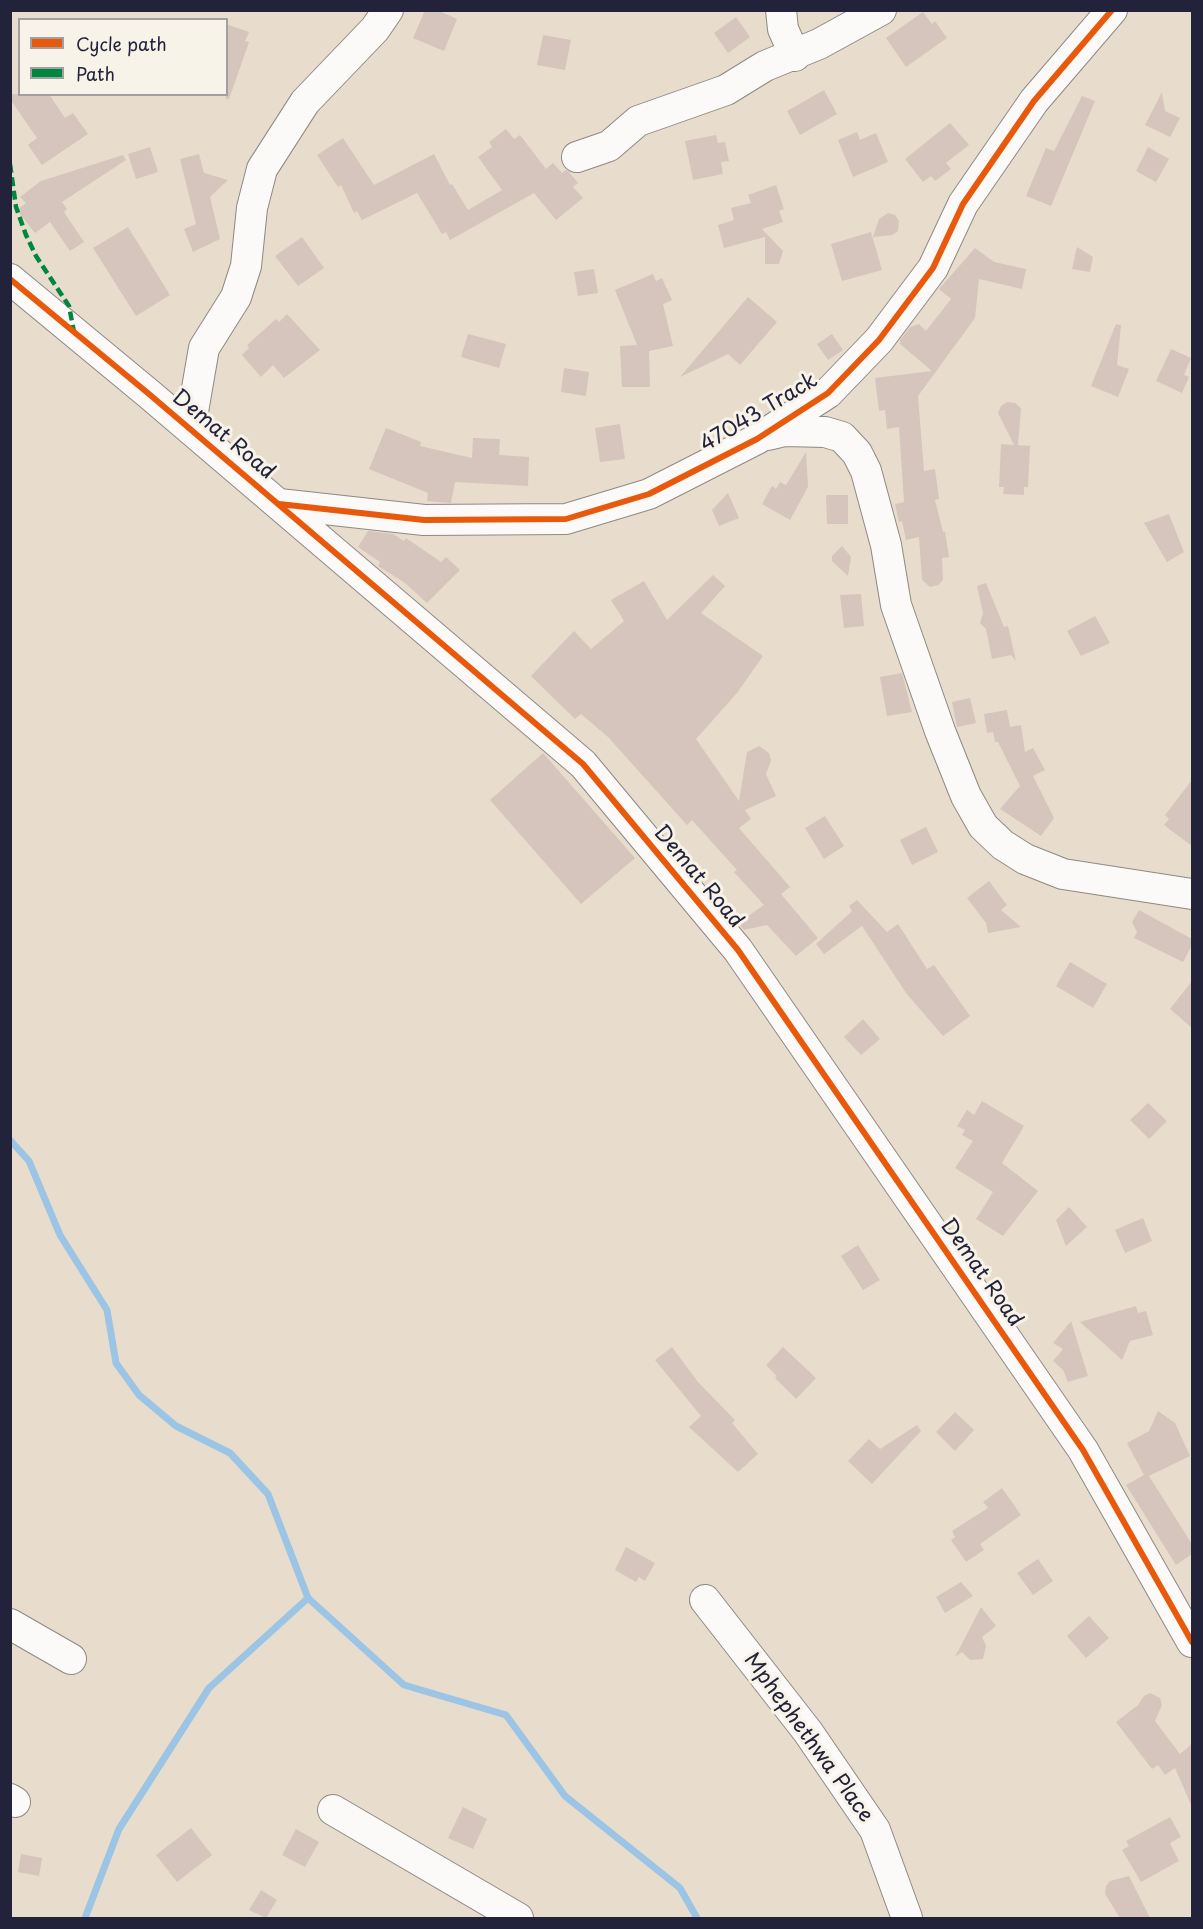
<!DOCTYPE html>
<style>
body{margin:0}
#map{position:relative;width:1203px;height:1929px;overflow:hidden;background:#e8ddcd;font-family:"Playpen Sans",sans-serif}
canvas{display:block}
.frame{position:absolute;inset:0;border:12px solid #22223b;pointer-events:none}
.legend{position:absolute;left:18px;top:18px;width:210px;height:78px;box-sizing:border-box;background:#f7f3e8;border:2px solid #a29fa3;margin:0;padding:8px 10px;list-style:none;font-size:18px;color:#22223b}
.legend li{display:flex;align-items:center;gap:12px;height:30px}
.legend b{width:30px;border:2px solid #a29fa3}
</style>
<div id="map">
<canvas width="1203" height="1929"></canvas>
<div class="frame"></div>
<ul class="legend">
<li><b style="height:8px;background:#e8590c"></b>Cycle path</li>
<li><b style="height:8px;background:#00873e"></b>Path</li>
</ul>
</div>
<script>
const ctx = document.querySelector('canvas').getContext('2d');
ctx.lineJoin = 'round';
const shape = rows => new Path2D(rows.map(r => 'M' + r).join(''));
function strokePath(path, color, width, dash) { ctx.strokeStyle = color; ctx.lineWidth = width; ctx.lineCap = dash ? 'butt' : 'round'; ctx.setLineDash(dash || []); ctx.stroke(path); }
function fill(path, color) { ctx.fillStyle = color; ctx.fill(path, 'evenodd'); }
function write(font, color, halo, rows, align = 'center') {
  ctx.font = font + ' "Playpen Sans",sans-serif'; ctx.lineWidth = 6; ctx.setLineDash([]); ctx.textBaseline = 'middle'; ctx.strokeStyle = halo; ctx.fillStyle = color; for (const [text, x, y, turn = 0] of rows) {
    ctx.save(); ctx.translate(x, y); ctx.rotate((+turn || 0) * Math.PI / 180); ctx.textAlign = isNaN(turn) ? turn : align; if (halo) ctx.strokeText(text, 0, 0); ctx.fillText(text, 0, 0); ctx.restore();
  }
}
strokePath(shape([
 [10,1140,29,1161,60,1235,107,1310,116,1363,139,1395,176,1426,230,1453,268,1494,308,1598,404,1685,506,1715,565,1796,680,1888,697,1918],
 [85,1918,119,1829,209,1688,308,1598]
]), '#9bc4e5', 7);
fill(shape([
 [425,10,437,10,457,19,444,51,413,38],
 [923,12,932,24,935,21,947,38,906,67,886,38],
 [736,17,750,37,728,53,714,33],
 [226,24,249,32,245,41,249,42,229,99,226,99],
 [543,35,571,40,565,70,537,65],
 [824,90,837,114,800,135,787,111],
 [1162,92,1165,111,1180,118,1170,137,1145,125],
 [10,94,49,94,65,118,73,113,88,134,42,165,28,145,37,138,10,99],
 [1082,96,1095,101,1051,206,1026,196,1046,148,1054,151],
 [950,123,969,145,946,163,951,169,935,181,931,176,923,182,905,159],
 [506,129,514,139,520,135,546,169,553,163,562,173,566,170,569,172,578,183,573,187,583,198,556,220,534,193,450,240,446,232,442,234,417,193,362,220,357,211,354,213,341,185,338,187,317,155,343,138,374,185,434,154,450,185,452,184,468,210,502,190,478,157,492,147,489,142],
 [857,132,860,140,876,133,888,162,853,177,838,140],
 [716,135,718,143,725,142,729,161,721,162,723,174,693,180,685,141],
 [150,147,158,172,136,179,128,154],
 [1148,147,1169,159,1156,182,1136,171],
 [199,154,204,173,228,180,210,197,220,239,193,252,184,229,196,224,180,159],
 [123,155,126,160,62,202,67,209,64,212,84,242,70,251,50,222,35,233,17,210,26,203,20,197,41,181],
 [776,185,784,209,779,211,783,222,762,229,783,251,779,264,765,264,765,237,724,248,718,225,734,220,731,208,751,203,748,195],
 [888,213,895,215,899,221,898,231,892,235,873,237,879,219],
 [128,227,170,295,136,316,93,248],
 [871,232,882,270,842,281,831,244],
 [302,237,324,268,298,286,275,256],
 [1077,247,1093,257,1090,272,1072,269],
 [975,248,994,262,1026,269,1022,289,979,279,975,318,918,396,924,471,935,469,939,499,935,500,943,532,945,532,949,557,942,558,943,580,938,585,930,587,922,580,919,537,906,540,902,521,899,522,895,504,904,502,899,427,887,429,885,410,879,411,875,378,932,371,900,344,900,340,910,327,919,324,926,331,951,299,939,289],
 [594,269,598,293,578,296,574,272],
 [653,274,656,281,662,278,672,300,663,304,673,346,649,351,650,387,622,387,620,346,637,345,615,290],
 [748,297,777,322,740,365,728,354,680,377],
 [287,314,320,350,284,378,273,365,261,377,242,355,249,348,247,345,276,319,279,322],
 [1116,324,1121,325,1117,365,1129,369,1118,397,1091,386],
 [468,334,506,344,499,368,461,357],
 [832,334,843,350,828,360,817,344],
 [1171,349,1191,358,1184,375,1189,377,1182,393,1156,381],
 [564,368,589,372,586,396,561,392],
 [1007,402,1015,403,1021,408,1018,445,1030,446,1028,487,1024,487,1024,495,1003,494,1004,487,999,487,1001,444,1014,445,998,413,1001,406],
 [620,424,625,459,600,462,595,428],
 [386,428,421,442,420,446,472,458,473,438,500,439,499,455,529,457,528,486,455,482,451,503,427,501,428,493,369,469],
 [806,452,808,487,790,520,762,504,772,486,776,489,780,482,786,485],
 [728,493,739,518,719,526,712,510],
 [826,495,848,495,848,524,827,524],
 [1169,514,1184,552,1167,562,1144,523],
 [368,531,393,534,404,541,406,538,441,562,446,557,460,570,427,603,405,583,378,566,380,562,358,547],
 [842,546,851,557,848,576,832,561,832,556],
 [713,575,725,586,701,613,763,656,737,693,696,739,739,801,747,752,759,746,769,753,771,761,766,774,776,796,745,810,751,819,739,828,790,887,781,894,818,938,796,956,767,925,744,930,738,923,764,905,734,872,737,870,692,820,687,825,608,737,581,714,575,719,531,676,574,631,591,649,624,621,611,600,644,581,667,620],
 [986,583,1004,627,1008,626,1016,661,1011,655,992,659,986,629,980,623,983,613,977,586],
 [861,594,864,626,844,628,840,595],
 [1095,616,1110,643,1081,656,1067,631],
 [902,673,912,712,887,716,880,677],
 [970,698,976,723,957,727,952,702],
 [1007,710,1010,727,1021,725,1025,752,1033,748,1045,770,1033,776,1054,818,1041,836,1000,809,1020,786,998,742,995,742,993,732,987,733,984,714],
 [543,753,635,858,581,904,490,800],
 [1192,780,1192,846,1164,825,1169,819,1165,815],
 [825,816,844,846,824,859,805,828],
 [926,827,938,852,912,865,900,840],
 [989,881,1007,905,1001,910,1021,927,988,933,986,923,967,898],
 [857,900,887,932,898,924,927,969,934,965,970,1016,943,1036,906,993,862,926,824,954,816,944,852,911,849,906],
 [1139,910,1192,939,1192,945,1183,962,1134,938,1137,932,1132,922],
 [1070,962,1107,984,1093,1008,1056,986],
 [1192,981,1192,1028,1170,1009],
 [863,1019,880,1039,861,1055,844,1037],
 [982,1101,1024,1126,1002,1163,1038,1191,1003,1236,976,1219,993,1192,955,1168,973,1141,962,1135,965,1130,957,1126,967,1110,974,1115],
 [1148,1103,1167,1121,1149,1139,1130,1120],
 [1069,1207,1087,1227,1066,1246,1056,1220],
 [1143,1218,1152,1241,1125,1253,1115,1230],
 [858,1245,880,1280,863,1290,841,1256],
 [1136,1306,1138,1313,1146,1311,1153,1335,1130,1341,1122,1360,1080,1322],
 [1071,1321,1088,1376,1068,1382,1063,1370,1053,1361,1063,1349,1053,1343],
 [672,1347,698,1382,735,1420,732,1423,758,1454,738,1472,689,1427,701,1416,655,1360],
 [783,1347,816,1378,796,1399,775,1378,777,1376,766,1365],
 [1158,1411,1175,1423,1190,1456,1149,1476,1192,1544,1192,1554,1176,1565,1126,1485,1144,1475,1127,1443,1149,1431],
 [955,1412,974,1430,955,1451,936,1432],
 [917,1425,921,1431,872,1484,848,1461,869,1439,880,1449],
 [1002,1488,1021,1515,980,1544,984,1550,966,1562,951,1540,955,1537,952,1531,988,1508,983,1502],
 [626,1547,655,1563,645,1581,639,1577,636,1582,615,1570],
 [1038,1559,1053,1581,1033,1595,1017,1573],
 [961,1582,973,1596,945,1613,936,1597],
 [981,1607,996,1626,982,1637,986,1646,983,1659,970,1660,962,1652,955,1657],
 [1089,1616,1109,1638,1086,1658,1067,1636],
 [1150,1693,1160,1698,1162,1705,1155,1721,1180,1754,1192,1744,1192,1807,1175,1768,1165,1775,1158,1765,1152,1769,1116,1722,1138,1705,1144,1696],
 [463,1807,487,1819,473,1849,448,1838],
 [1170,1817,1181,1837,1170,1843,1179,1861,1141,1882,1122,1850,1129,1846,1126,1841],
 [191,1828,212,1855,177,1882,156,1855],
 [296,1829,319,1842,305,1867,282,1855],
 [21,1854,42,1858,39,1876,18,1872],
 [1129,1876,1150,1918,1120,1918,1105,1894,1106,1886,1110,1881],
 [261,1890,277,1900,266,1918,249,1910]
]), '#d5c5bc');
const minor = shape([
 [781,10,783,29,795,56],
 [577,157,609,146,638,121,726,90,765,66,819,44,881,10],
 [10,279,149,394,583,764,738,950,1083,1450,1192,1642],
 [190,429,204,348,236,297,246,266,252,208,262,169,305,102,375,29,388,10],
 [768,435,785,431,825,432,842,437,857,453,866,471,886,545,896,605,940,731,966,796,983,826,1003,845,1025,859,1063,874,1192,894],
 [279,504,424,520,566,519,649,494,757,439,828,393,879,340,933,268,963,204,1034,101,1112,10],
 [705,1600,808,1732,875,1830,907,1918],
 [10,1624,71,1659],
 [10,1799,15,1802],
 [333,1810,518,1918]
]);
strokePath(minor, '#8e8984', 32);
strokePath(minor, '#fcfaf8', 30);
strokePath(shape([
 [10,164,16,207,26,235,36,256,69,306,74,332]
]), '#00873e', 4.5, [9, 4.5]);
strokePath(shape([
 [10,279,149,394,583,764,738,950,1083,1450,1192,1642],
 [279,504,424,520,566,519,649,494,757,439,828,393,879,340,933,268,963,204,1034,101,1112,10]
]), '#e8590c', 6);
write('21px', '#22223b', '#f7f3e8', [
 ["47043 Track",759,413,-31],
 ["Demat Road",223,435,40],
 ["Demat Road",698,877,50],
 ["Demat Road",981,1273,55],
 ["Mphephethwa Place",808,1738,54]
]);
</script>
